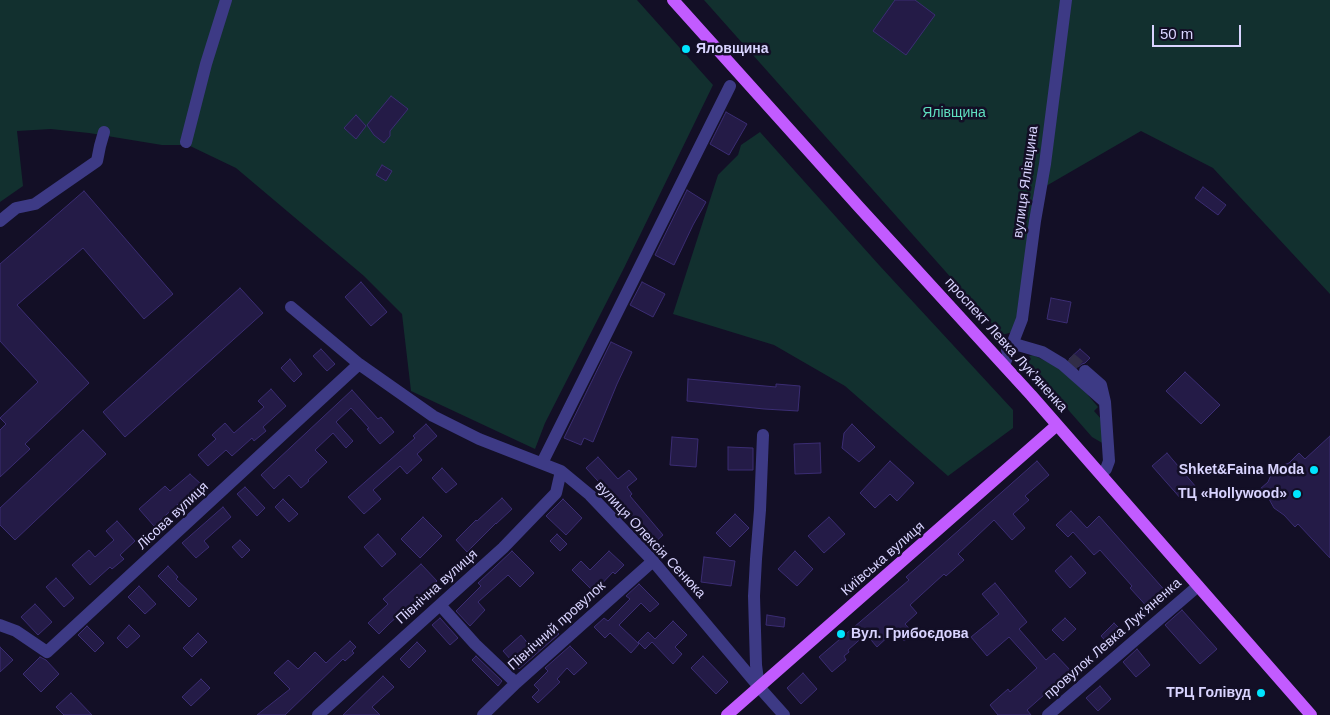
<!DOCTYPE html>
<meta charset="utf-8">
<style>
body{margin:0}
#map{position:relative;width:1330px;height:715px;overflow:hidden;background:#130f26;font-family:Helvetica,sans-serif}
canvas{display:block}
.scale{position:absolute;left:1152px;top:25px;width:89px;height:22px;box-sizing:border-box;border:2px solid #d9d4ff;border-top:0;padding-left:6px;font-size:15px;line-height:18px;white-space:nowrap;color:#d9d4ff;-webkit-text-stroke:4px #130f26;paint-order:stroke}
</style>
<div id="map">
<canvas width="1330" height="715"></canvas>
<div class="scale">50 m</div>
</div>
<script>
const ctx = document.querySelector('canvas').getContext('2d');
ctx.lineJoin = 'round';
function fill(path, color) { ctx.fillStyle = color; ctx.fill(path, 'evenodd'); }
const shape = rows => new Path2D(rows.map(r => 'M' + r).join(''));
function strokePath(path, color, width, dash) { ctx.strokeStyle = color; ctx.lineWidth = width; ctx.lineCap = dash ? 'butt' : 'round'; ctx.setLineDash(dash || []); ctx.stroke(path); }
function write(font, color, halo, rows, align = 'center') {
  ctx.font = font + ' Helvetica,sans-serif'; ctx.lineWidth = 5; ctx.setLineDash([]); ctx.textBaseline = 'middle'; ctx.strokeStyle = halo; ctx.fillStyle = color; for (const [text, x, y, turn = 0] of rows) {
    ctx.save(); ctx.translate(x, y); ctx.rotate((+turn || 0) * Math.PI / 180); ctx.textAlign = isNaN(turn) ? turn : align; if (halo) ctx.strokeText(text, 0, 0); ctx.fillText(text, 0, 0); ctx.restore();
  }
}
fill(shape([
 [0,0,637,0,713,85,624,268,545,423,535,449,411,391,402,314,364,276,236,168,188,145,162,145,89,133,51,129,17,131,23,186,0,202],
 [704,0,1330,0,1330,294,1213,168,1141,131,1034,193,1016,331,1002,335],
 [760,132,879,265,1013,410,1013,428,948,476,845,386,774,345,673,314,718,175,738,155,741,145],
 [1033,355,1058,367,1087,394,1098,407,1094,411,1102,420,1104,444,1092,437,1029,365,1028,363,1031,359,1029,356]
]), '#12302f');
const building = shape([
 [895,0,915,0,935,15,906,55,873,31,895,0],
 [391,96,408,109,390,131,390,136,384,143,374,135,367,125,391,96],
 [726,112,747,124,729,155,710,144,726,112],
 [356,115,366,126,356,139,344,128,356,115],
 [382,165,392,171,386,181,376,175,382,165],
 [1203,187,1226,205,1218,215,1195,198,1203,187],
 [687,190,706,202,693,225,674,265,655,255,687,190],
 [84,191,173,294,144,319,83,248,17,305,89,383,25,444,30,449,0,477,0,430,6,424,0,418,38,382,0,341,0,264,84,191],
 [361,282,387,312,371,326,345,297,361,282],
 [642,282,665,294,653,317,630,305,642,282],
 [240,288,263,313,125,437,103,412,240,288],
 [1051,298,1071,302,1067,323,1047,319,1051,298],
 [611,342,632,352,617,384,593,442,584,438,581,445,564,438,611,342],
 [321,349,335,364,327,371,313,356,321,349],
 [1080,349,1090,358,1085,363,1082,364,1078,367,1069,359,1080,349],
 [290,359,302,374,294,382,281,368,290,359],
 [1185,372,1220,405,1201,424,1166,391,1185,372],
 [688,379,776,387,776,384,800,386,798,411,764,409,687,401,688,379],
 [271,389,286,406,263,427,266,431,254,441,252,438,232,456,226,450,208,466,198,455,216,439,212,435,225,423,234,433,264,407,258,401,271,389],
 [352,390,378,419,381,417,394,432,380,444,367,429,369,428,351,408,336,422,353,441,346,448,333,433,315,450,327,462,308,480,309,481,301,488,289,475,274,489,261,475,352,390],
 [426,424,437,436,417,454,422,460,407,474,400,466,373,490,381,499,364,514,348,497,415,438,413,436,426,424],
 [852,424,875,447,859,462,842,448,844,433,852,424],
 [83,430,106,454,15,540,0,525,0,508,83,430],
 [1330,436,1330,558,1298,524,1295,527,1284,515,1274,508,1269,499,1260,489,1268,482,1271,475,1276,470,1281,466,1289,463,1299,453,1305,459,1330,436],
 [672,437,698,439,696,467,670,465,672,437],
 [820,443,821,473,795,474,794,444,820,443],
 [728,447,753,448,753,470,728,470,728,447],
 [1167,453,1196,487,1182,500,1152,466,1167,453],
 [598,457,618,479,629,470,637,479,627,487,632,494,630,496,663,535,653,544,620,504,620,505,586,468,598,457],
 [890,461,914,483,897,501,890,494,875,508,860,493,890,461],
 [1037,461,1049,475,1025,496,1029,500,1013,514,1025,528,1012,540,994,520,958,554,964,560,946,576,944,574,910,605,917,613,905,624,913,633,904,641,894,631,877,647,866,634,848,650,849,652,844,656,846,660,832,672,819,657,909,580,906,577,1037,461],
 [442,468,457,484,446,493,432,478,442,468],
 [190,474,202,485,192,495,190,493,154,526,139,509,165,486,170,491,190,474],
 [245,487,265,508,257,516,237,494,245,487],
 [502,498,512,509,496,524,496,523,467,552,456,540,476,520,477,521,502,498],
 [283,499,298,514,289,522,275,507,283,499],
 [563,499,582,518,566,535,546,516,563,499],
 [223,507,231,517,204,541,209,547,196,558,182,543,223,507],
 [1071,511,1087,528,1099,516,1168,594,1151,611,1130,588,1132,586,1100,550,1094,555,1073,532,1068,537,1056,525,1071,511],
 [735,514,749,528,730,547,716,533,735,514],
 [423,517,442,536,420,558,401,539,423,517],
 [829,517,845,534,824,553,808,536,829,517],
 [117,521,135,541,120,555,124,559,112,569,110,567,90,585,72,565,89,550,95,557,114,540,106,531,117,521],
 [378,534,396,554,382,567,364,547,378,534],
 [557,534,567,544,560,551,550,541,557,534],
 [240,540,250,550,242,558,232,547,240,540],
 [512,551,534,573,520,587,508,575,478,602,485,610,470,626,456,611,481,586,478,583,512,551],
 [609,551,624,565,615,574,613,572,594,592,572,570,581,561,590,570,609,551],
 [795,551,813,569,797,586,778,569,795,551],
 [1071,556,1086,573,1070,588,1055,571,1071,556],
 [704,557,735,561,731,586,701,582,704,557],
 [421,564,437,581,390,623,379,634,368,623,388,604,383,599,421,564],
 [168,566,178,577,176,579,197,599,189,607,158,576,168,566],
 [56,578,74,598,64,607,46,587,56,578],
 [995,583,1027,622,1019,629,1046,660,1054,653,1071,671,1027,710,1031,715,998,715,990,705,1008,689,1010,692,1037,668,1009,637,987,656,971,637,999,614,982,594,995,583],
 [639,584,659,604,650,612,641,603,619,625,639,644,631,653,610,633,605,638,594,627,604,618,608,621,630,599,626,596,639,584],
 [139,586,156,604,145,614,128,597,139,586],
 [35,604,52,622,38,635,21,617,35,604],
 [1182,610,1217,649,1200,664,1165,625,1182,610],
 [767,615,785,618,784,627,766,625,767,615],
 [440,618,458,638,450,645,432,625,440,618],
 [1065,618,1076,629,1063,641,1052,630,1065,618],
 [673,621,687,635,675,647,682,654,673,664,652,642,645,649,638,642,648,632,655,639,673,621],
 [1114,623,1125,634,1112,648,1101,636,1114,623],
 [129,625,140,636,127,648,117,638,129,625],
 [87,626,104,643,95,652,78,635,87,626],
 [551,626,559,634,519,669,503,651,521,635,530,646,551,626],
 [198,633,207,642,192,657,183,648,198,633],
 [350,641,356,647,352,651,354,653,345,661,343,659,285,715,257,715,290,689,274,673,288,660,298,669,315,652,326,663,350,641],
 [417,642,426,651,409,668,400,659,417,642],
 [570,646,587,663,574,675,567,668,557,679,560,682,538,703,532,697,539,690,534,685,548,671,545,668,570,646],
 [0,647,13,660,0,672,0,647],
 [1137,649,1150,665,1136,677,1123,662,1137,649],
 [476,656,502,681,498,686,472,660,476,656],
 [703,656,728,682,716,694,691,668,703,656],
 [40,657,46,660,59,674,41,692,23,674,40,657],
 [803,673,817,689,801,704,787,688,803,673],
 [383,676,394,687,372,707,380,715,343,715,383,676],
 [201,679,210,688,191,706,182,697,201,679],
 [1100,686,1111,699,1098,711,1086,698,1100,686],
 [71,693,92,715,64,715,56,707,71,693]
]);
fill(building, '#241b47');
strokePath(building, '#3b2d73', 1);
strokePath(shape([
 [1070,358,1085,371]
]), '#312d47', 12, [12, 6]);
strokePath(shape([
 [186,142,206,64,226,0],
 [0,221,16,208,35,204,97,161,100,146,104,132],
 [291,307,359,364,433,416,479,439,561,471,590,495,653,561,759,687,784,715],
 [1007,350,1018,345,1042,352,1062,364,1105,402,1109,461,1106,469,1101,474],
 [1004,365,1022,319,1035,221,1045,164,1066,0],
 [1085,371,1101,385,1105,402],
 [542,463,730,86],
 [440,605,475,644,516,683],
 [0,625,16,631,47,652,359,364],
 [759,687,756,665,754,596,756,559,760,510,763,435],
 [318,715,503,548,556,493,561,471],
 [483,715,516,683,653,561],
 [1048,715,1198,586]
]), '#3d3a85', 12);
strokePath(shape([
 [673,0,859,207,1031,395,1311,715],
 [727,715,1057,425]
]), '#c25bff', 12);
for (const [x, y, r, color] of [
 [686,49,5,"#00e5ff"],
 [1314,470,5,"#00e5ff"],
 [1297,494,5,"#00e5ff"],
 [841,634,5,"#00e5ff"],
 [1261,693,5,"#00e5ff"]
]) { const dot = new Path2D(); dot.arc(x, y, r, 0, 2 * Math.PI); ctx.fillStyle = color; ctx.fill(dot); strokePath(dot, '#130f26', 2); }
write('bold 14px', '#d9d4ff', '#130f26', [
 ["Яловщина",696,49,"left"],
 ["Shket&Faina Moda",1304,470],
 ["ТЦ «Hollywood»",1287,494],
 ["Вул. Грибоєдова",851,634,"left"],
 ["ТРЦ Голівуд",1251,693]
], 'right');
write('14px', '#5fe0c0', '#130f26', [
 ["Ялівщина",954,113]
]);
write('14px', '#d9d4ff', '#130f26', [
 ["вулиця Ялівщина",1026,182,-82],
 ["проспект Левка Лукʼяненка",1006,345,48],
 ["Лісова вулиця",173,516,-43],
 ["вулиця Олексія Сенюка",650,540,47],
 ["Київська вулиця",883,559,-41],
 ["Північна вулиця",437,587,-42],
 ["Північний провулок",557,626,-42],
 ["провулок Левка Лук’яненка",1113,639,-41]
]);
</script>
